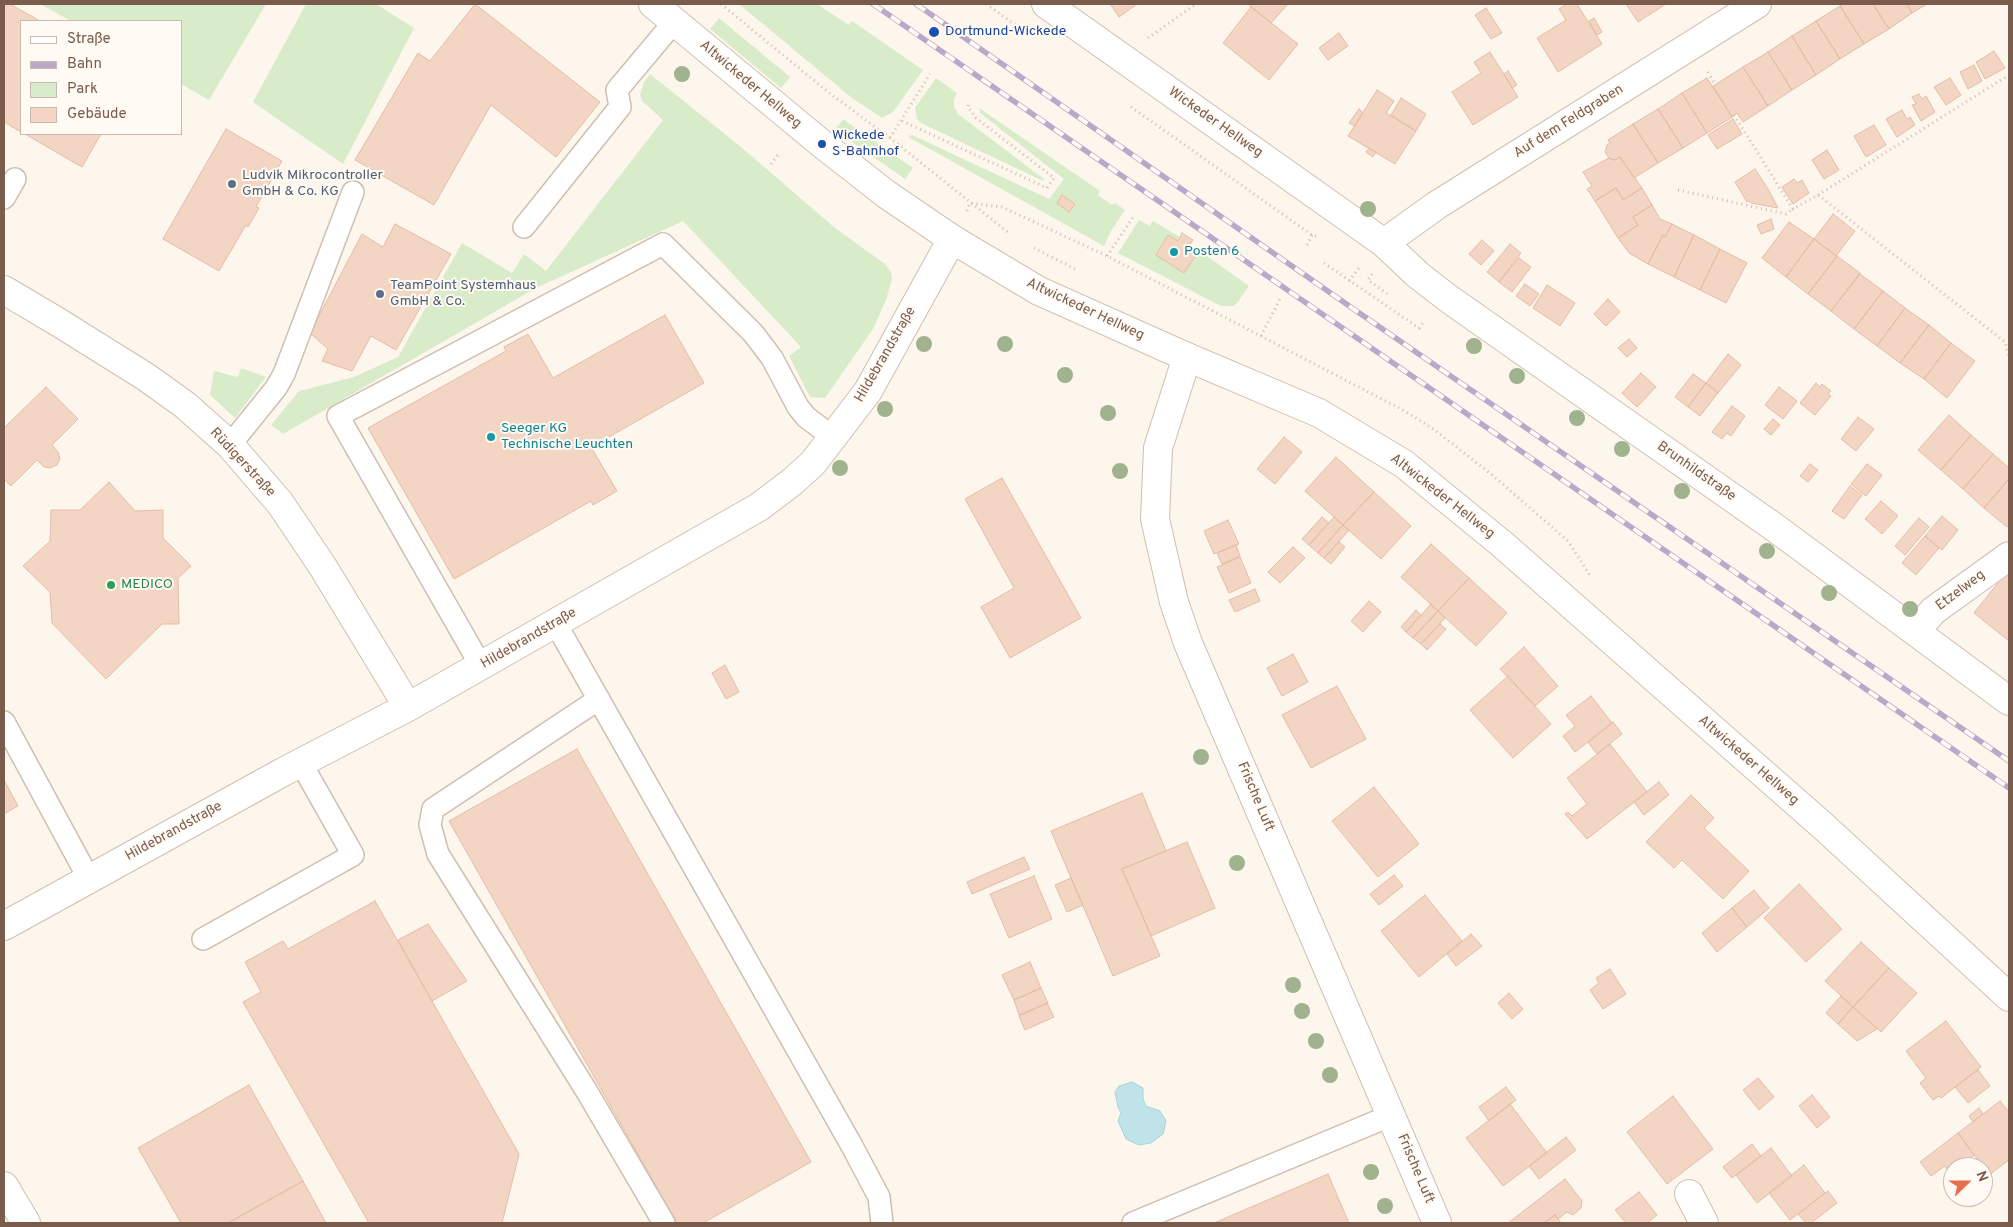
<!DOCTYPE html>
<meta charset="utf-8">
<style>
body{margin:0}
#map{position:relative;width:2013px;height:1227px;overflow:hidden;background:#fdf6ec;font-family:Overpass,sans-serif}
canvas{display:block}
.frame{position:absolute;inset:0;border:5px solid #7a5c4d;pointer-events:none}
.legend{position:absolute;left:20px;top:20px;width:162px;height:115px;box-sizing:border-box;background:#fffaf3;border:1px solid #cabbb1;margin:0;padding:6px 9px;list-style:none;font-size:15px;color:#7a5c4d}
.legend li{display:flex;align-items:center;gap:10px;height:25px}
.legend b{width:25px;border:1px solid #cabbb1}
.north{position:absolute;left:1943px;top:1157px;width:50px;height:50px;box-sizing:border-box;background:#fffaf3;border:1px solid #cabbb1;border-radius:50%;rotate:68deg;font-size:14px;font-weight:700;line-height:20px;text-align:center;color:#7a5c4d}
.north::after{content:'';display:block;margin:auto;width:18px;height:22px;background:#e76f51;clip-path:polygon(50% 0,100% 100%,50% 72%,0 100%)}
</style>
<div id="map">
<canvas width="2013" height="1227"></canvas>
<div class="frame"></div>
<ul class="legend">
<li><b style="height:6px;background:#fff"></b>Straße</li>
<li><b style="height:6px;background:#b9a8c9"></b>Bahn</li>
<li><b style="height:14px;background:#d8ecc9"></b>Park</li>
<li><b style="height:14px;background:#f3d5c3"></b>Gebäude</li>
</ul>
<div class="north">N</div>
</div>
<script>
const ctx = document.querySelector('canvas').getContext('2d');
ctx.lineJoin = 'round';
function fill(path, color) { ctx.fillStyle = color; ctx.fill(path, 'evenodd'); }
const shape = rows => new Path2D(rows.map(r => 'M' + r).join(''));
function strokePath(path, color, width, dash) { ctx.strokeStyle = color; ctx.lineWidth = width; ctx.lineCap = dash ? 'butt' : 'round'; ctx.setLineDash(dash || []); ctx.stroke(path); }
function write(font, color, halo, rows, align = 'center') {
  ctx.font = font + ' Overpass,sans-serif'; ctx.lineWidth = 4; ctx.setLineDash([]); ctx.textBaseline = 'middle'; ctx.strokeStyle = halo; ctx.fillStyle = color; for (const [text, x, y, turn = 0] of rows) {
    ctx.save(); ctx.translate(x, y); ctx.rotate((+turn || 0) * Math.PI / 180); ctx.textAlign = isNaN(turn) ? turn : align; if (halo) ctx.strokeText(text, 0, 0); ctx.fillText(text, 0, 0); ctx.restore();
  }
}
fill(shape([
 [40,4,266,4,209,100,181,84,181,21,71,21],
 [306,4,376,4,414,28,343,164,253,102],
 [739,4,817,4,849,25,852,21,923,70,893,112,882,118,852,98],
 [719,18,790,77,781,88,710,29],
 [650,74,741,147,835,228,885,264,891,272,892,279,886,300,873,329,825,398,810,397,789,356,801,347,683,221,536,288,283,434,271,425,299,391,354,377,398,357,462,243,512,273,524,254,546,271,663,120,642,101,640,94,644,82],
 [936,78,957,93,954,99,954,107,958,114,1044,179,1043,181,921,123,917,119,915,108],
 [979,108,1100,191,1098,195,1112,205,1115,203,1125,210,1111,231,1104,246,910,138,909,136,912,135,1049,199,1064,179,980,113],
 [843,119,913,168,905,179,835,130],
 [1139,220,1150,226,1153,221,1180,237,1178,241,1168,235,1156,254,1184,273,1187,249,1190,244,1249,286,1237,303,1233,306,1221,306,1118,253],
 [241,368,266,377,235,418,210,395,214,371,238,377]
]), '#d8ecc9');
const water = shape([
 [1132,1082,1143,1088,1143,1099,1146,1106,1160,1111,1166,1121,1163,1134,1151,1143,1139,1145,1126,1139,1118,1121,1121,1113,1118,1107,1115,1092,1119,1086,1132,1082]
]);
fill(water, '#bfe3e8');
strokePath(water, '#a5d3da', 1);
const building = shape([
 [4,4,10,4,40,21,21,21,21,132,4,122,4,4],
 [475,4,600,102,556,157,491,105,434,205,355,160,418,53,430,61,475,4],
 [1110,4,1137,4,1119,17,1110,4],
 [1248,4,1288,4,1271,23,1248,4],
 [1567,4,1577,4,1602,44,1558,72,1537,38,1566,20,1559,9,1567,4],
 [1626,4,1666,4,1638,22,1626,4],
 [1843,4,1873,4,1889,29,1864,44,1840,6,1843,4],
 [1873,4,1907,4,1912,13,1889,29,1873,4],
 [1907,4,1927,4,1912,13,1907,4],
 [1840,6,1864,44,1840,59,1816,21,1840,6],
 [1251,7,1298,44,1269,80,1223,43,1251,7],
 [1486,8,1502,33,1491,39,1475,15,1486,8],
 [1594,18,1602,32,1597,35,1589,21,1594,18],
 [1816,21,1840,59,1816,75,1792,36,1816,21],
 [1339,33,1348,46,1328,60,1319,48,1339,33],
 [1792,36,1816,75,1792,90,1768,52,1792,36],
 [1994,51,2005,68,1985,79,1976,62,1994,51],
 [1490,52,1518,97,1473,125,1452,92,1481,73,1474,62,1490,52],
 [1768,52,1792,90,1768,106,1743,67,1768,52],
 [1974,65,1982,81,1968,89,1960,72,1974,65],
 [1743,67,1768,106,1743,122,1737,113,1732,117,1713,86,1743,67],
 [1508,71,1517,85,1512,88,1504,74,1508,71],
 [1707,78,1732,117,1707,133,1682,93,1707,78],
 [1950,78,1961,95,1946,105,1934,87,1950,78],
 [1377,90,1394,101,1386,113,1416,131,1395,164,1348,136,1377,90],
 [1682,93,1707,133,1683,148,1658,109,1682,93],
 [1919,94,1922,99,1926,96,1935,112,1921,121,1912,105,1916,104,1912,97,1919,94],
 [1401,98,1426,114,1416,131,1391,115,1401,98],
 [1359,109,1363,113,1355,126,1349,123,1359,109],
 [1658,109,1683,148,1658,163,1633,124,1658,109],
 [1902,110,1907,119,1910,117,1915,125,1897,137,1886,119,1902,110],
 [1733,119,1742,134,1717,149,1708,135,1733,119],
 [1633,124,1658,163,1634,178,1620,157,1615,160,1609,158,1605,152,1607,145,1610,143,1608,140,1633,124],
 [1874,125,1886,145,1866,157,1854,136,1874,125],
 [226,129,282,161,256,207,259,208,248,227,246,225,219,271,163,239,226,129],
 [25,134,101,134,82,167,25,134],
 [1369,148,1376,152,1373,157,1366,152,1369,148],
 [1827,150,1839,170,1824,179,1812,160,1827,150],
 [1620,157,1642,188,1623,200,1616,188,1595,201,1587,189,1592,186,1583,172,1609,158,1615,160,1620,157],
 [1755,169,1768,189,1778,208,1751,203,1749,201,1747,202,1735,182,1755,169],
 [1794,179,1797,183,1802,180,1809,193,1793,204,1782,187,1794,179],
 [1616,188,1623,200,1642,188,1652,205,1633,217,1638,225,1618,238,1595,201,1616,188],
 [1062,195,1075,204,1069,212,1057,203,1062,195],
 [1652,205,1660,219,1672,224,1665,237,1663,235,1648,264,1629,253,1618,238,1638,225,1633,217,1652,205],
 [1833,214,1855,231,1836,256,1814,239,1833,214],
 [1771,219,1774,229,1761,234,1757,225,1771,219],
 [1789,222,1814,239,1786,277,1762,258,1789,222],
 [395,224,451,254,396,350,371,336,352,371,322,361,328,349,310,333,362,234,383,247,395,224],
 [1672,224,1694,235,1674,277,1648,264,1663,235,1665,237,1672,224],
 [1182,233,1193,240,1187,249,1196,255,1184,273,1156,255,1168,235,1178,241,1182,233],
 [1694,235,1720,249,1700,290,1674,277,1694,235],
 [1814,239,1837,256,1808,294,1786,277,1814,239],
 [1482,240,1494,251,1481,265,1469,254,1482,240],
 [1510,244,1521,253,1499,282,1487,272,1510,244],
 [1720,249,1747,263,1726,303,1700,290,1720,249],
 [1837,256,1860,273,1831,311,1808,294,1837,256],
 [1519,258,1531,267,1512,292,1499,282,1519,258],
 [1860,274,1883,291,1854,329,1831,311,1860,274],
 [1525,284,1539,294,1530,306,1516,296,1525,284],
 [1547,285,1575,303,1560,326,1533,308,1547,285],
 [1883,291,1905,308,1877,346,1854,329,1883,291],
 [1608,299,1620,312,1606,326,1594,314,1608,299],
 [1905,308,1929,325,1900,363,1877,346,1905,308],
 [665,315,704,383,591,447,617,491,593,505,591,501,454,579,368,428,506,351,504,347,528,334,553,378,665,315],
 [1929,325,1951,343,1924,379,1900,363,1929,325],
 [1629,339,1637,348,1627,357,1618,348,1629,339],
 [1951,343,1975,361,1947,398,1924,379,1951,343],
 [1728,354,1741,365,1718,393,1706,383,1728,354],
 [1641,373,1656,387,1637,407,1622,393,1641,373],
 [1693,374,1706,383,1688,407,1675,397,1693,374],
 [1706,383,1718,393,1700,416,1688,407,1706,383],
 [1816,383,1820,387,1822,384,1831,391,1828,394,1831,396,1815,415,1800,403,1816,383],
 [46,387,78,419,52,445,58,452,60,459,57,465,50,468,44,467,37,460,11,486,4,479,4,428,46,387],
 [1779,387,1797,401,1783,419,1765,405,1779,387],
 [1732,406,1745,416,1731,436,1727,433,1722,439,1712,432,1732,406],
 [1949,415,1971,435,1941,470,1918,450,1949,415],
 [1858,417,1874,429,1856,451,1841,439,1858,417],
 [1773,419,1780,425,1771,435,1764,429,1773,419],
 [1971,435,1993,454,1963,489,1941,470,1971,435],
 [1284,437,1302,452,1275,484,1257,469,1284,437],
 [1993,454,2009,468,2009,479,1984,508,1963,489,1993,454],
 [1336,457,1374,492,1343,525,1305,491,1336,457],
 [1810,464,1818,470,1808,482,1800,476,1810,464],
 [1867,464,1882,475,1866,496,1851,484,1867,464],
 [1002,478,1081,618,1010,658,981,607,1014,588,965,499,1002,478],
 [2009,479,2009,525,2007,527,1984,508,2009,479],
 [109,482,135,511,163,510,163,538,191,566,178,578,179,624,162,624,106,679,52,623,50,592,23,566,50,541,51,510,80,510,109,482],
 [1850,486,1862,495,1844,519,1832,511,1850,486],
 [1374,492,1411,526,1381,559,1343,525,1374,492],
 [1881,501,1898,516,1882,534,1865,519,1881,501],
 [1942,516,1958,530,1942,550,1925,536,1942,516],
 [1322,517,1329,523,1309,545,1302,539,1322,517],
 [1334,517,1343,525,1318,553,1309,545,1334,517],
 [1919,518,1929,527,1905,555,1895,546,1919,518],
 [1228,520,1239,544,1214,554,1204,531,1228,520],
 [1343,525,1349,530,1324,558,1318,553,1343,525],
 [1925,536,1939,548,1916,575,1902,563,1925,536],
 [1339,542,1345,547,1331,564,1324,558,1339,542],
 [1431,544,1469,578,1438,611,1401,577,1431,544],
 [1236,545,1240,556,1222,564,1217,553,1236,545],
 [1293,547,1305,558,1280,583,1268,572,1293,547],
 [1240,557,1251,583,1229,593,1217,567,1240,557],
 [2009,569,2009,641,1974,613,2009,569],
 [1469,578,1507,613,1476,646,1438,611,1469,578],
 [1255,589,1260,601,1235,612,1229,600,1255,589],
 [1369,601,1381,612,1363,632,1351,621,1369,601],
 [1431,604,1438,611,1413,638,1406,632,1431,604],
 [1416,610,1421,615,1406,632,1401,627,1416,610],
 [1438,611,1445,618,1421,644,1413,638,1438,611],
 [1440,624,1446,629,1427,650,1421,644,1440,624],
 [1524,647,1558,686,1535,706,1500,669,1524,647],
 [1293,654,1308,682,1282,696,1267,668,1293,654],
 [725,665,739,692,726,699,712,673,725,665],
 [1508,676,1551,724,1513,758,1470,710,1508,676],
 [1337,686,1366,739,1311,768,1282,715,1337,686],
 [1591,696,1612,723,1575,752,1563,736,1575,726,1566,715,1591,696],
 [1613,722,1622,734,1597,754,1588,742,1613,722],
 [1610,744,1647,792,1587,839,1565,814,1568,812,1572,816,1587,804,1567,778,1610,744],
 [577,749,811,1162,703,1223,677,1223,449,821,577,749],
 [4,780,18,806,4,814,4,780],
 [1659,782,1669,795,1644,815,1634,802,1659,782],
 [1374,787,1419,844,1378,877,1332,821,1374,787],
 [1142,793,1166,851,1122,869,1160,956,1113,976,1051,831,1142,793],
 [1691,795,1714,818,1704,828,1749,871,1723,899,1682,860,1674,868,1646,842,1691,795],
 [1187,842,1215,908,1151,936,1122,869,1187,842],
 [1024,857,1030,869,972,894,967,882,1024,857],
 [1394,875,1403,886,1379,905,1370,894,1394,875],
 [1034,876,1052,919,1009,938,990,894,1034,876],
 [1071,878,1083,905,1067,912,1055,885,1071,878],
 [1799,884,1842,929,1806,962,1764,918,1799,884],
 [1754,890,1769,908,1747,927,1732,908,1754,890],
 [1425,895,1462,941,1419,977,1381,931,1425,895],
 [375,901,519,1154,502,1223,369,1223,243,1002,261,992,245,962,283,941,288,949,375,901],
 [1732,908,1747,927,1717,952,1702,933,1732,908],
 [428,924,467,981,432,1001,398,940,428,924],
 [1471,934,1482,946,1456,966,1447,954,1471,934],
 [1861,942,1889,968,1853,1007,1825,981,1861,942],
 [1030,962,1041,988,1014,1000,1002,975,1030,962],
 [1889,968,1917,993,1881,1032,1853,1007,1889,968],
 [1610,969,1626,994,1603,1009,1590,990,1599,983,1596,978,1610,969],
 [1041,988,1048,1003,1019,1015,1014,1000,1041,988],
 [1509,993,1523,1009,1512,1019,1498,1003,1509,993],
 [1841,996,1853,1007,1838,1024,1826,1013,1841,996],
 [1047,1003,1054,1017,1025,1030,1019,1016,1047,1003],
 [1853,1007,1877,1029,1857,1041,1838,1024,1853,1007],
 [1946,1021,1981,1067,1941,1098,1939,1096,1933,1100,1920,1083,1926,1078,1906,1051,1946,1021],
 [1978,1070,1990,1086,1968,1103,1955,1087,1978,1070],
 [1758,1078,1774,1097,1759,1110,1743,1090,1758,1078],
 [249,1085,303,1181,228,1223,181,1223,138,1148,249,1085],
 [1506,1087,1516,1100,1489,1121,1479,1107,1506,1087],
 [1812,1095,1830,1117,1817,1128,1799,1106,1812,1095],
 [1673,1096,1713,1149,1667,1184,1627,1132,1673,1096],
 [2000,1101,2009,1112,2009,1160,1989,1175,1958,1133,2000,1101],
 [1510,1104,1547,1153,1503,1186,1466,1138,1510,1104],
 [1979,1108,1983,1114,1973,1122,1969,1116,1979,1108],
 [1958,1133,1974,1155,1958,1167,1953,1167,1953,1171,1950,1173,1945,1166,1931,1176,1920,1162,1958,1133],
 [1566,1137,1576,1150,1539,1179,1529,1166,1566,1137],
 [1752,1144,1761,1156,1732,1178,1723,1167,1752,1144],
 [1771,1148,1792,1176,1757,1203,1736,1175,1771,1148],
 [1804,1165,1825,1193,1790,1220,1769,1193,1804,1165],
 [1328,1174,1349,1223,1214,1223,1328,1174],
 [1565,1179,1582,1201,1581,1208,1573,1215,1567,1212,1558,1219,1555,1215,1544,1223,1508,1223,1565,1179],
 [303,1181,326,1223,228,1223,303,1181],
 [1828,1191,1837,1203,1811,1223,1806,1223,1798,1214,1828,1191],
 [1639,1192,1657,1215,1647,1223,1626,1223,1615,1210,1639,1192],
 [1555,1215,1561,1223,1544,1223,1555,1215]
]);
fill(building, '#f3d5c3');
strokePath(building, '#e6bba3', 1);
const service = shape([
 [4,198,15,179],
 [524,227,620,107,617,90,674,22],
 [230,445,276,388,284,374,353,192],
 [556,624,852,1146,879,1197,882,1223],
 [481,666,338,416,663,244,753,333,772,358,798,407,806,417,834,438],
 [599,699,433,809,430,825,438,854,586,1090,664,1223],
 [4,722,89,879],
 [203,939,353,855,301,763],
 [1133,1223,1392,1115]
]);
const minor = shape([
 [1046,4,1384,243,1418,275,1449,299,1774,527,2009,701],
 [1384,243,1437,205,1757,4],
 [4,290,58,322,146,377,185,405,230,445,280,503,323,567,408,707],
 [1187,357,1158,448,1155,519,1174,602,1188,643,1437,1223],
 [1916,631,1933,611,2009,556],
 [4,926,283,772,408,707,759,507,792,482,813,463,868,391,952,239],
 [4,1186,26,1223],
 [1689,1194,1704,1223]
]);
const secondary = shape([
 [653,4,822,144,886,194,952,239,1039,291,1187,357,1319,413,1404,464,1502,544,1823,826,2009,997]
]);
strokePath(service, '#d1beb0', 24);
strokePath(minor, '#d1beb0', 30);
strokePath(secondary, '#d6c0b0', 30);
strokePath(shape([
 [721,4,828,92,890,138,1010,234],
 [986,4,1028,34],
 [1148,38,1196,4],
 [1708,72,1715,84],
 [1131,107,1312,235,1316,236],
 [1734,115,1793,209,1818,195,2005,342,2009,357],
 [902,121,1047,188,1054,178,976,118,968,107,969,101],
 [890,138,930,74],
 [771,164,780,152],
 [1678,190,1786,214,1793,209],
 [1818,195,2009,75],
 [967,211,970,203,1002,207,1107,256,1401,409,1432,428,1491,474,1568,541,1591,577],
 [1307,245,1312,235],
 [1034,248,1075,269],
 [1107,256,1134,216],
 [1324,263,1419,328,1425,320],
 [1372,274,1368,280,1389,295],
 [1349,281,1361,265],
 [1261,336,1280,299]
]), '#d9b8a5', 3, [1, 4]);
strokePath(service, '#fff', 21);
strokePath(minor, '#fff', 28);
strokePath(secondary, '#fff', 28);
const rail = shape([
 [873,4,2009,788],
 [916,4,1355,310,2009,761]
]);
strokePath(rail, '#b9a8c9', 5.5);
strokePath(rail, '#fffaf3', 4, [11]);
ctx.fillStyle = '#a0b28e';
for (const [x, y] of [
 [682,74],
 [1368,209],
 [924,344],
 [1005,344],
 [1474,346],
 [1065,375],
 [1517,376],
 [885,409],
 [1108,413],
 [1577,418],
 [1622,449],
 [840,468],
 [1120,471],
 [1682,491],
 [1767,551],
 [1829,593],
 [1910,609],
 [1201,757],
 [1237,863],
 [1293,985],
 [1302,1011],
 [1316,1041],
 [1330,1075],
 [1371,1172],
 [1385,1206]
]) { ctx.beginPath(); ctx.arc(x, y, 8, 0, 2 * Math.PI); ctx.fill(); }
for (const [x, y, r, color] of [
 [934,32,6,"#1a4fb4"],
 [822,144,5,"#1a4fb4"],
 [232,184,5,"#5c6f8a"],
 [1174,252,5,"#0f9aa8"],
 [380,294,5,"#5c6f8a"],
 [491,437,5,"#0f9aa8"],
 [111,585,5,"#2e9e5b"]
]) { const dot = new Path2D(); dot.arc(x, y, r, 0, 2 * Math.PI); ctx.fillStyle = color; ctx.fill(dot); strokePath(dot, '#fffaf3', 2); }
write('14px', '#164399', '#fffaf3', [
 ["Dortmund-Wickede",945,32],
 ["Wickede",832,136],
 ["S-Bahnhof",832,152]
], 'left');
write('14px', '#7a5c4d', '#fffaf3', [
 ["Altwickeder Hellweg",750,85,40],
 ["Auf dem Feldgraben",1569,122,-32],
 ["Wickeder Hellweg",1215,123,35],
 ["Altwickeder Hellweg",1085,310,25],
 ["Hildebrandstraße",886,355,-60],
 ["Rüdigerstraße",242,463,47],
 ["Brunhildstraße",1696,472,35],
 ["Altwickeder Hellweg",1442,497,38],
 ["Etzelweg",1961,591,-37],
 ["Hildebrandstraße",529,639,-30],
 ["Altwickeder Hellweg",1748,761,41],
 ["Frische Luft",1255,797,67],
 ["Hildebrandstraße",174,832,-29],
 ["Frische Luft",1415,1169,67]
]);
write('14px', '#4e5e75', '#fffaf3', [
 ["Ludvik Mikrocontroller",242,176],
 ["GmbH & Co. KG",242,192],
 ["TeamPoint Systemhaus",390,286],
 ["GmbH & Co.",390,302]
], 'left');
write('14px', '#0d838f', '#fffaf3', [
 ["Posten 6",1184,252],
 ["Seeger KG",501,429],
 ["Technische Leuchten",501,445]
], 'left');
write('14px', '#27864d', '#fffaf3', [
 ["MEDICO",121,585]
], 'left');
</script>
